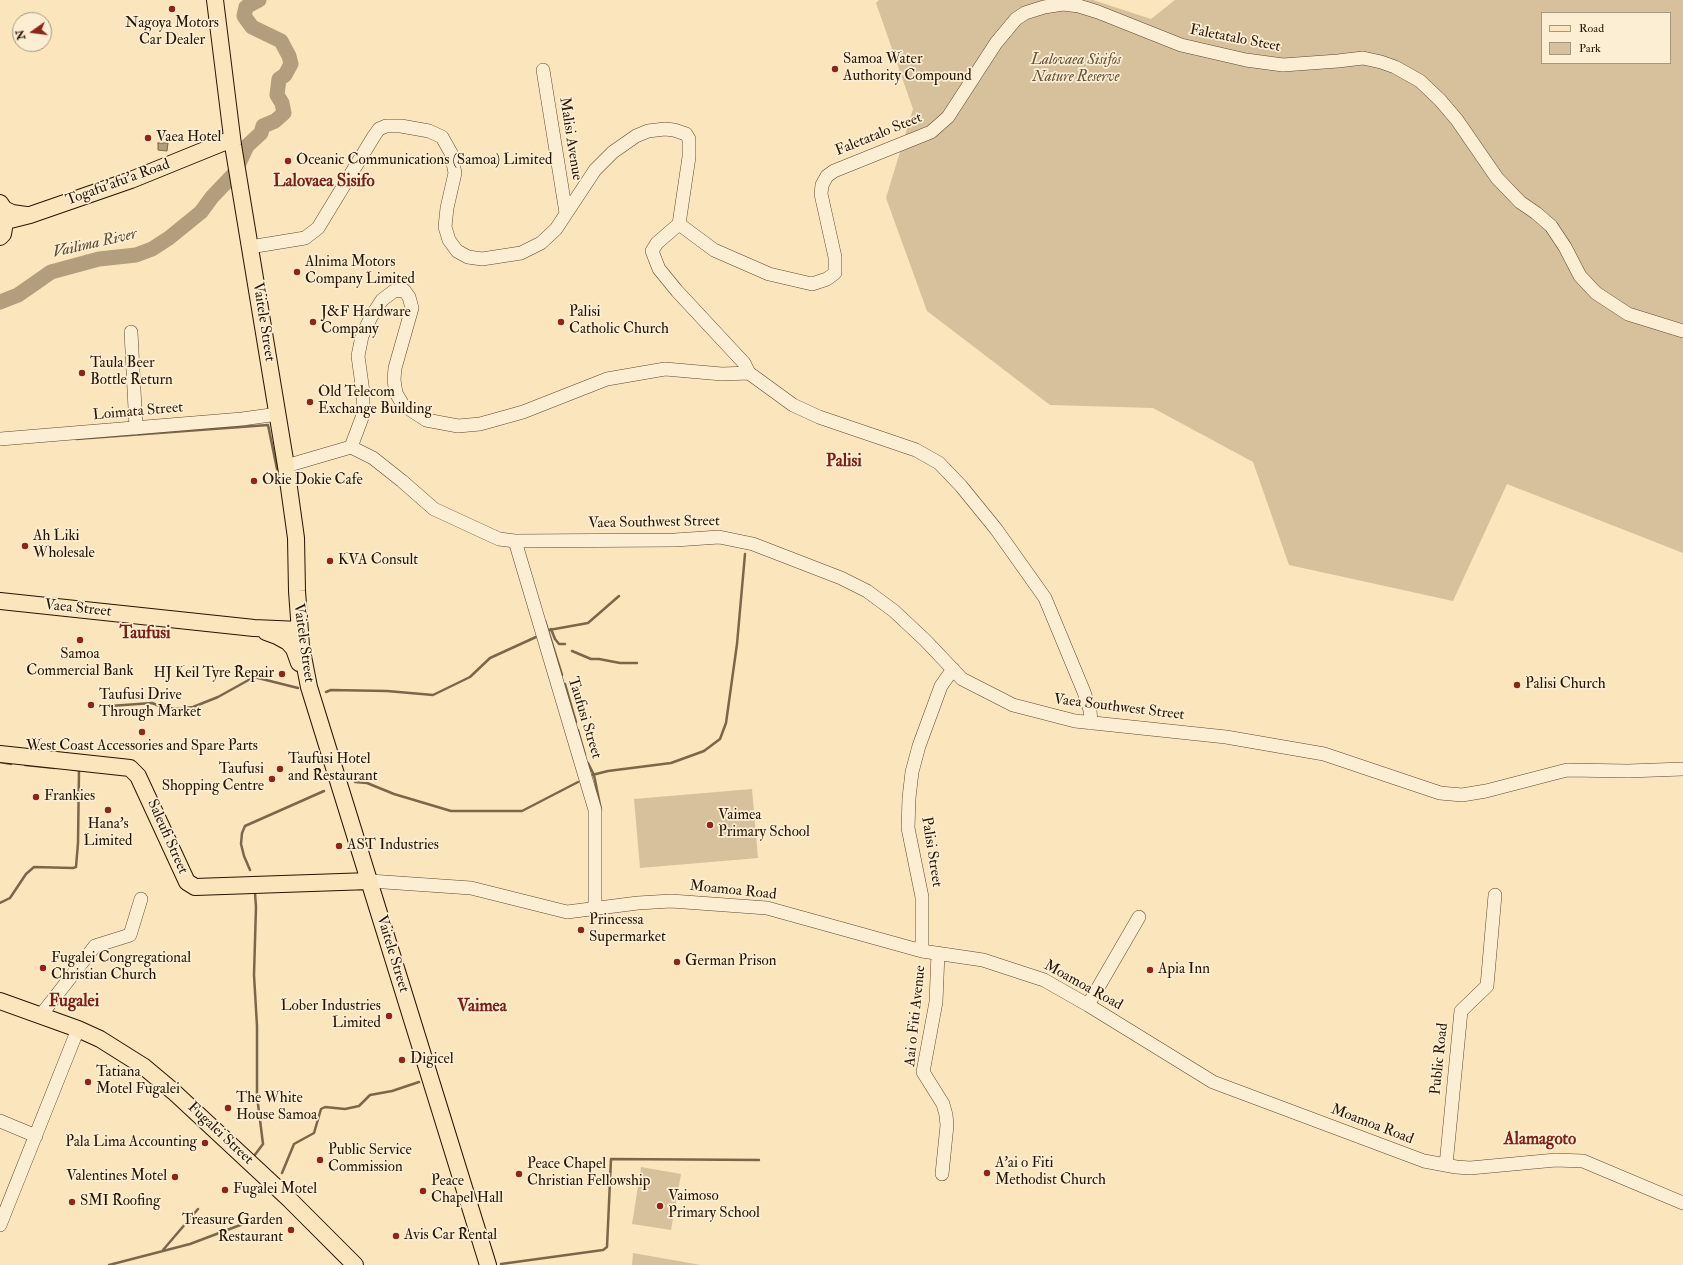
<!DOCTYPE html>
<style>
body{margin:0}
#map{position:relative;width:1683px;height:1265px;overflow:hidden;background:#fae5bc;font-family:"IM FELL Double Pica",serif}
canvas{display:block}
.legend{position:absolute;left:1541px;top:12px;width:130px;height:52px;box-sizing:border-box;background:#fceed3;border:1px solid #a6977f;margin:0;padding:5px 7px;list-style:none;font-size:12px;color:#261400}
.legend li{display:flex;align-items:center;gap:8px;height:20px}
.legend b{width:20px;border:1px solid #a6977f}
.north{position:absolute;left:12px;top:12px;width:40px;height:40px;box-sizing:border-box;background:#fceed3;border:1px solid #a6977f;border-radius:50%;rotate:256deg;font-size:11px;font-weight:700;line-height:16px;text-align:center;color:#261400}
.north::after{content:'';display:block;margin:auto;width:14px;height:18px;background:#8f2418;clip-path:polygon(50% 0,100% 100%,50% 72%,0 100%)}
</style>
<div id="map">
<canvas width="1683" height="1265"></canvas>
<ul class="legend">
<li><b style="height:5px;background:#fae5bc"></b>Road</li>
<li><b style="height:11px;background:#d6c19c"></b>Park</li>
</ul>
<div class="north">N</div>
</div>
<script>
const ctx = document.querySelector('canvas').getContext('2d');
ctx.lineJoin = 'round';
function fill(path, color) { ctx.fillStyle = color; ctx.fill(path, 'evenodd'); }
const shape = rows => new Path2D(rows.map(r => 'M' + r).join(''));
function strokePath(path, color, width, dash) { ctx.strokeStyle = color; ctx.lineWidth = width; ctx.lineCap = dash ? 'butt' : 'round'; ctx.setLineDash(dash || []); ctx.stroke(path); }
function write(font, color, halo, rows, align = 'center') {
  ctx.font = font + ' "IM FELL Double Pica",serif'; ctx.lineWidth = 3.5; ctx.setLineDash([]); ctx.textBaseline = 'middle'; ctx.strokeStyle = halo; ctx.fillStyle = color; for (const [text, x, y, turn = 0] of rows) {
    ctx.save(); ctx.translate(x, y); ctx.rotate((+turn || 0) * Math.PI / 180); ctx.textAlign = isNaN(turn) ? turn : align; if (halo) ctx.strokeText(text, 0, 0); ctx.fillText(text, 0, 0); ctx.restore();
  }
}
fill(shape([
 [879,0,1093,0,1151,19,1175,0,1683,0,1683,553,1507,484,1453,601,1289,565,1253,462,1153,408,1050,405,927,311,886,198,913,109,876,3],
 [1542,13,1670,13,1670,63,1542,63],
 [752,789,758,858,640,868,634,799],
 [641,1167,681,1174,671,1230,632,1224],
 [633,1253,701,1265,632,1265]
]), '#d6c19c');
const water = shape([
 [158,143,168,143,167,151,158,150,158,143]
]);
fill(water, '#b29e7c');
strokePath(water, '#7a674a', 1);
strokePath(shape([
 [76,439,268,425,277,469,282,469],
 [545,621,562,675],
 [551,629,555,639,559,644,565,644],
 [549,630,588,623,619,596],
 [572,651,591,659,599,659,620,663,637,663],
 [565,684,576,722],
 [326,692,331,690,387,691,433,695,470,677,490,658,536,637],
 [110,706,152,703,162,707,177,709,193,707,218,697,254,677,298,688],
 [578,730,585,755],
 [0,762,11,764],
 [588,763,594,775,601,810],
 [25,765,55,768],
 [592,775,608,771,671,763,704,751,720,739,726,723,737,644,745,554],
 [355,782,367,783,394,794,451,811,522,811,578,782],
 [250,870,244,856,241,844,242,833,245,826,324,791],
 [0,903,10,898,26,874,34,867,73,868,76,867,78,843,79,770,76,770],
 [254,1156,263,1144,257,1096,257,1026,254,975,256,907,255,893],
 [282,1173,294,1144,314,1133,321,1109,325,1107,345,1109,359,1106,370,1095,392,1091,419,1082],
 [163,1250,198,1209],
 [501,1264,603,1250,607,1247,611,1159,759,1160],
 [109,1265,190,1244,243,1224]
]), '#7a674a', 2.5);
strokePath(shape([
 [0,302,18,295,51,272,99,259,136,255,152,249,169,238,201,212,212,197,234,174,247,146,261,133,263,126,275,121,284,113,282,103,277,95,279,79,285,75,291,64,289,56,281,41,252,27,244,16,246,7,259,0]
]), '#b29e7c', 15);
const minor = shape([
 [543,70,566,213],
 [250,247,305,238,318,228,374,136,379,129,386,126,401,126,429,131,442,137,451,153,455,173,447,208,445,227,449,240,457,251,468,257,482,259,521,253,541,243,556,229,595,170,613,152,636,136,648,131,665,129,674,130,686,134,689,139,689,157,679,224],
 [131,332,136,428],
 [749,373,744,363,677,291,659,269,652,251,657,243,679,224,714,250,769,274,812,284,827,279,835,273,835,257,821,194,822,185,827,176,834,171,931,132,948,117,996,43,1016,19,1025,13,1044,7,1063,4,1079,6,1098,12,1181,45,1246,60,1283,65,1338,61,1363,58,1381,62,1395,67,1420,81,1440,100,1457,120,1497,178,1520,202,1536,213,1551,226,1565,247,1580,276,1596,293,1628,314,1683,331],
 [0,439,242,419,278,414],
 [351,447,363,415,363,392,358,356,362,336,371,317,382,300,394,291,404,290,409,297,412,308,395,368,394,380,396,393,403,405,426,420,458,426,480,424,523,412,607,379,665,369,722,374,749,373,793,405,819,417,916,450,939,463,961,486,996,529,1045,598,1084,692,1090,710,1091,723],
 [286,466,351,447,373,458,402,481,434,509,499,539,515,541,675,540,719,537,753,544,841,578,867,591,894,611,925,640,962,679,1013,705,1075,721,1226,737,1324,754,1440,793,1462,795,1486,791,1567,770,1628,771,1683,769],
 [515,541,595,810,595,908],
 [370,881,471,888,567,912,638,903,671,901,767,908,922,951,983,960,1044,980,1088,1005,1213,1082,1424,1161,1456,1167,1470,1168,1556,1160,1583,1161,1683,1203],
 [922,951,922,897,908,828,909,798,912,772,919,746,941,686,953,669],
 [938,953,936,1002,923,1072,943,1104,946,1115,947,1125,942,1174],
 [1088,1005,1139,917],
 [41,1015,95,946,130,935,141,899],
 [0,1121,36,1136],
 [1446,1165,1461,1011,1487,986,1495,895],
 [0,1225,78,1029]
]);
const major = shape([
 [215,0,233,145,286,466,296,538,297,591,301,646,309,687,488,1265],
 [0,203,4,209,12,213,26,215],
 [0,220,4,228,3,234,0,237],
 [2,222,30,215,131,180,232,139],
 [0,601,254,628,300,630],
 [266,632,277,636,288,642,294,649,299,663],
 [0,754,130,768,138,776,187,882,195,887,370,881],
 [0,1001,78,1029,100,1039,143,1066,174,1092,290,1200,355,1265]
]);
strokePath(minor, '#5b482f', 14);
strokePath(major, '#261400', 18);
strokePath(minor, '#fceed3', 13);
strokePath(major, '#fae5bc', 16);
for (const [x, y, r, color] of [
 [172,9,4,"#8f2418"],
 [835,69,4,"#8f2418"],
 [148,138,4,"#8f2418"],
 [288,161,4,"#8f2418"],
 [297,272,4,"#8f2418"],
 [313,322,4,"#8f2418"],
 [561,322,4,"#8f2418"],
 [82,373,4,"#8f2418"],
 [310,402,4,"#8f2418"],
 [254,481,4,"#8f2418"],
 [25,546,4,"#8f2418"],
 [330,561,4,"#8f2418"],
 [80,640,4,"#8f2418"],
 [282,674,4,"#8f2418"],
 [1517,685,4,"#8f2418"],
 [91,705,4,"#8f2418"],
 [142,732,4,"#8f2418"],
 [280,769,4,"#8f2418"],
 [272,779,4,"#8f2418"],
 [36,797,4,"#8f2418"],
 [108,810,4,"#8f2418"],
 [710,825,4,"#8f2418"],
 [339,846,4,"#8f2418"],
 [581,930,4,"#8f2418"],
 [677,962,4,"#8f2418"],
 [43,968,4,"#8f2418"],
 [1150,970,4,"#8f2418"],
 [389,1016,4,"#8f2418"],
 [402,1060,4,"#8f2418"],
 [88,1082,4,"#8f2418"],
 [228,1108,4,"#8f2418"],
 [205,1143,4,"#8f2418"],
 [320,1160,4,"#8f2418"],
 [987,1173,4,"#8f2418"],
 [519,1174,4,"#8f2418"],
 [175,1177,4,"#8f2418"],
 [225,1190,4,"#8f2418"],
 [423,1191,4,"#8f2418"],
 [72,1202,4,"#8f2418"],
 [660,1206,4,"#8f2418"],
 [291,1230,4,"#8f2418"],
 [396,1236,4,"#8f2418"]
]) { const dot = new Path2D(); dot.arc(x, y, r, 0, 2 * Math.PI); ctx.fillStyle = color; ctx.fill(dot); strokePath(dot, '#fceed3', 1.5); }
write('15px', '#261400', '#fceed3', [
 ["Nagoya Motors",172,24,"center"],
 ["Car Dealer",172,41,"center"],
 ["Samoa Water",843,60],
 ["Authority Compound",843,77],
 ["Vaea Hotel",156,138],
 ["Oceanic Communications (Samoa) Limited",296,161],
 ["Alnima Motors",305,263],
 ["Company Limited",305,280],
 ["J&F Hardware",321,313],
 ["Company",321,330],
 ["Palisi",569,313],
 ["Catholic Church",569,330],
 ["Taula Beer",90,364],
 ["Bottle Return",90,381],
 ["Old Telecom",318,393],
 ["Exchange Building",318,410],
 ["Okie Dokie Cafe",262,481],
 ["Ah Liki",33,537],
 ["Wholesale",33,554],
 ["KVA Consult",338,561],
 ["Samoa",80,655,"center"],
 ["Commercial Bank",80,672,"center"],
 ["HJ Keil Tyre Repair",274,674,"right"],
 ["Palisi Church",1525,685],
 ["Taufusi Drive",99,696],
 ["Through Market",99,713],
 ["West Coast Accessories and Spare Parts",142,747,"center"],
 ["Taufusi Hotel",288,760],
 ["and Restaurant",288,777],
 ["Taufusi",264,770,"right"],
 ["Shopping Centre",264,787,"right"],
 ["Frankies",44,797],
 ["Vaimea",718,816],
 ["Primary School",718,833],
 ["Hana's",108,825,"center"],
 ["Limited",108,842,"center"],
 ["AST Industries",347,846],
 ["Princessa",589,921],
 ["Supermarket",589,938],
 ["Fugalei Congregational",51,959],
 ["Christian Church",51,976],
 ["German Prison",685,962],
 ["Apia Inn",1158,970],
 ["Lober Industries",381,1007,"right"],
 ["Limited",381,1024,"right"],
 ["Digicel",410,1060],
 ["Tatiana",96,1073],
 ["Motel Fugalei",96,1090],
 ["The White",236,1099],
 ["House Samoa",236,1116],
 ["Pala Lima Accounting",197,1143,"right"],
 ["Public Service",328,1151],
 ["Commission",328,1168],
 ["A'ai o Fiti",995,1164],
 ["Methodist Church",995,1181],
 ["Peace Chapel",527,1165],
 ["Christian Fellowship",527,1182],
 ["Valentines Motel",167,1177,"right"],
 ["Peace",431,1182],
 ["Chapel Hall",431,1199],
 ["Fugalei Motel",233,1190],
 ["Vaimoso",668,1197],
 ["Primary School",668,1214],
 ["SMI Roofing",80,1202],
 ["Treasure Garden",283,1221,"right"],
 ["Restaurant",283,1238,"right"],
 ["Avis Car Rental",404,1236]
], 'left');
write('15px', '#261400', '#fceed3', [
 ["Faletatalo Steet",1235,39,11],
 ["Faletatalo Steet",879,135,-22],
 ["Malisi Avenue",570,139,81],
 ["Togafu'afu'a Road",118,183,-20],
 ["Vaitele Street",263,322,81],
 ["Loimata Street",138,412,-5],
 ["Vaea Southwest Street",654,523,-1],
 ["Vaea Street",78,609,6],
 ["Vaitele Street",303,643,82],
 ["Vaea Southwest Street",1119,708,7],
 ["Taufusi Street",584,718,73],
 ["Saleufi Street",167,837,66],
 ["Palisi Street",931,852,81],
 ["Moamoa Road",733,891,6],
 ["Vaitele Street",392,954,73],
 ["Moamoa Road",1083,986,29],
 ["Aai o Fiti Avenue",916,1016,-84],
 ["Public Road",1440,1059,-84],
 ["Moamoa Road",1372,1125,21],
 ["Fugalei Street",220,1134,43]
]);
write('italic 15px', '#645137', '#fceed3', [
 ["Lalovaea Sisifos",1076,61],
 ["Nature Reserve",1076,78]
]);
write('italic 16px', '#5e4b32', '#fceed3', [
 ["Vailima River",95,244,-13]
]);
write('bold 17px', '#7a1f14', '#fceed3', [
 ["Lalovaea Sisifo",324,182],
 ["Palisi",844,462],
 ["Taufusi",145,634],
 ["Fugalei",74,1002],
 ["Vaimea",482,1007],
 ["Alamagoto",1540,1140]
]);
</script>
